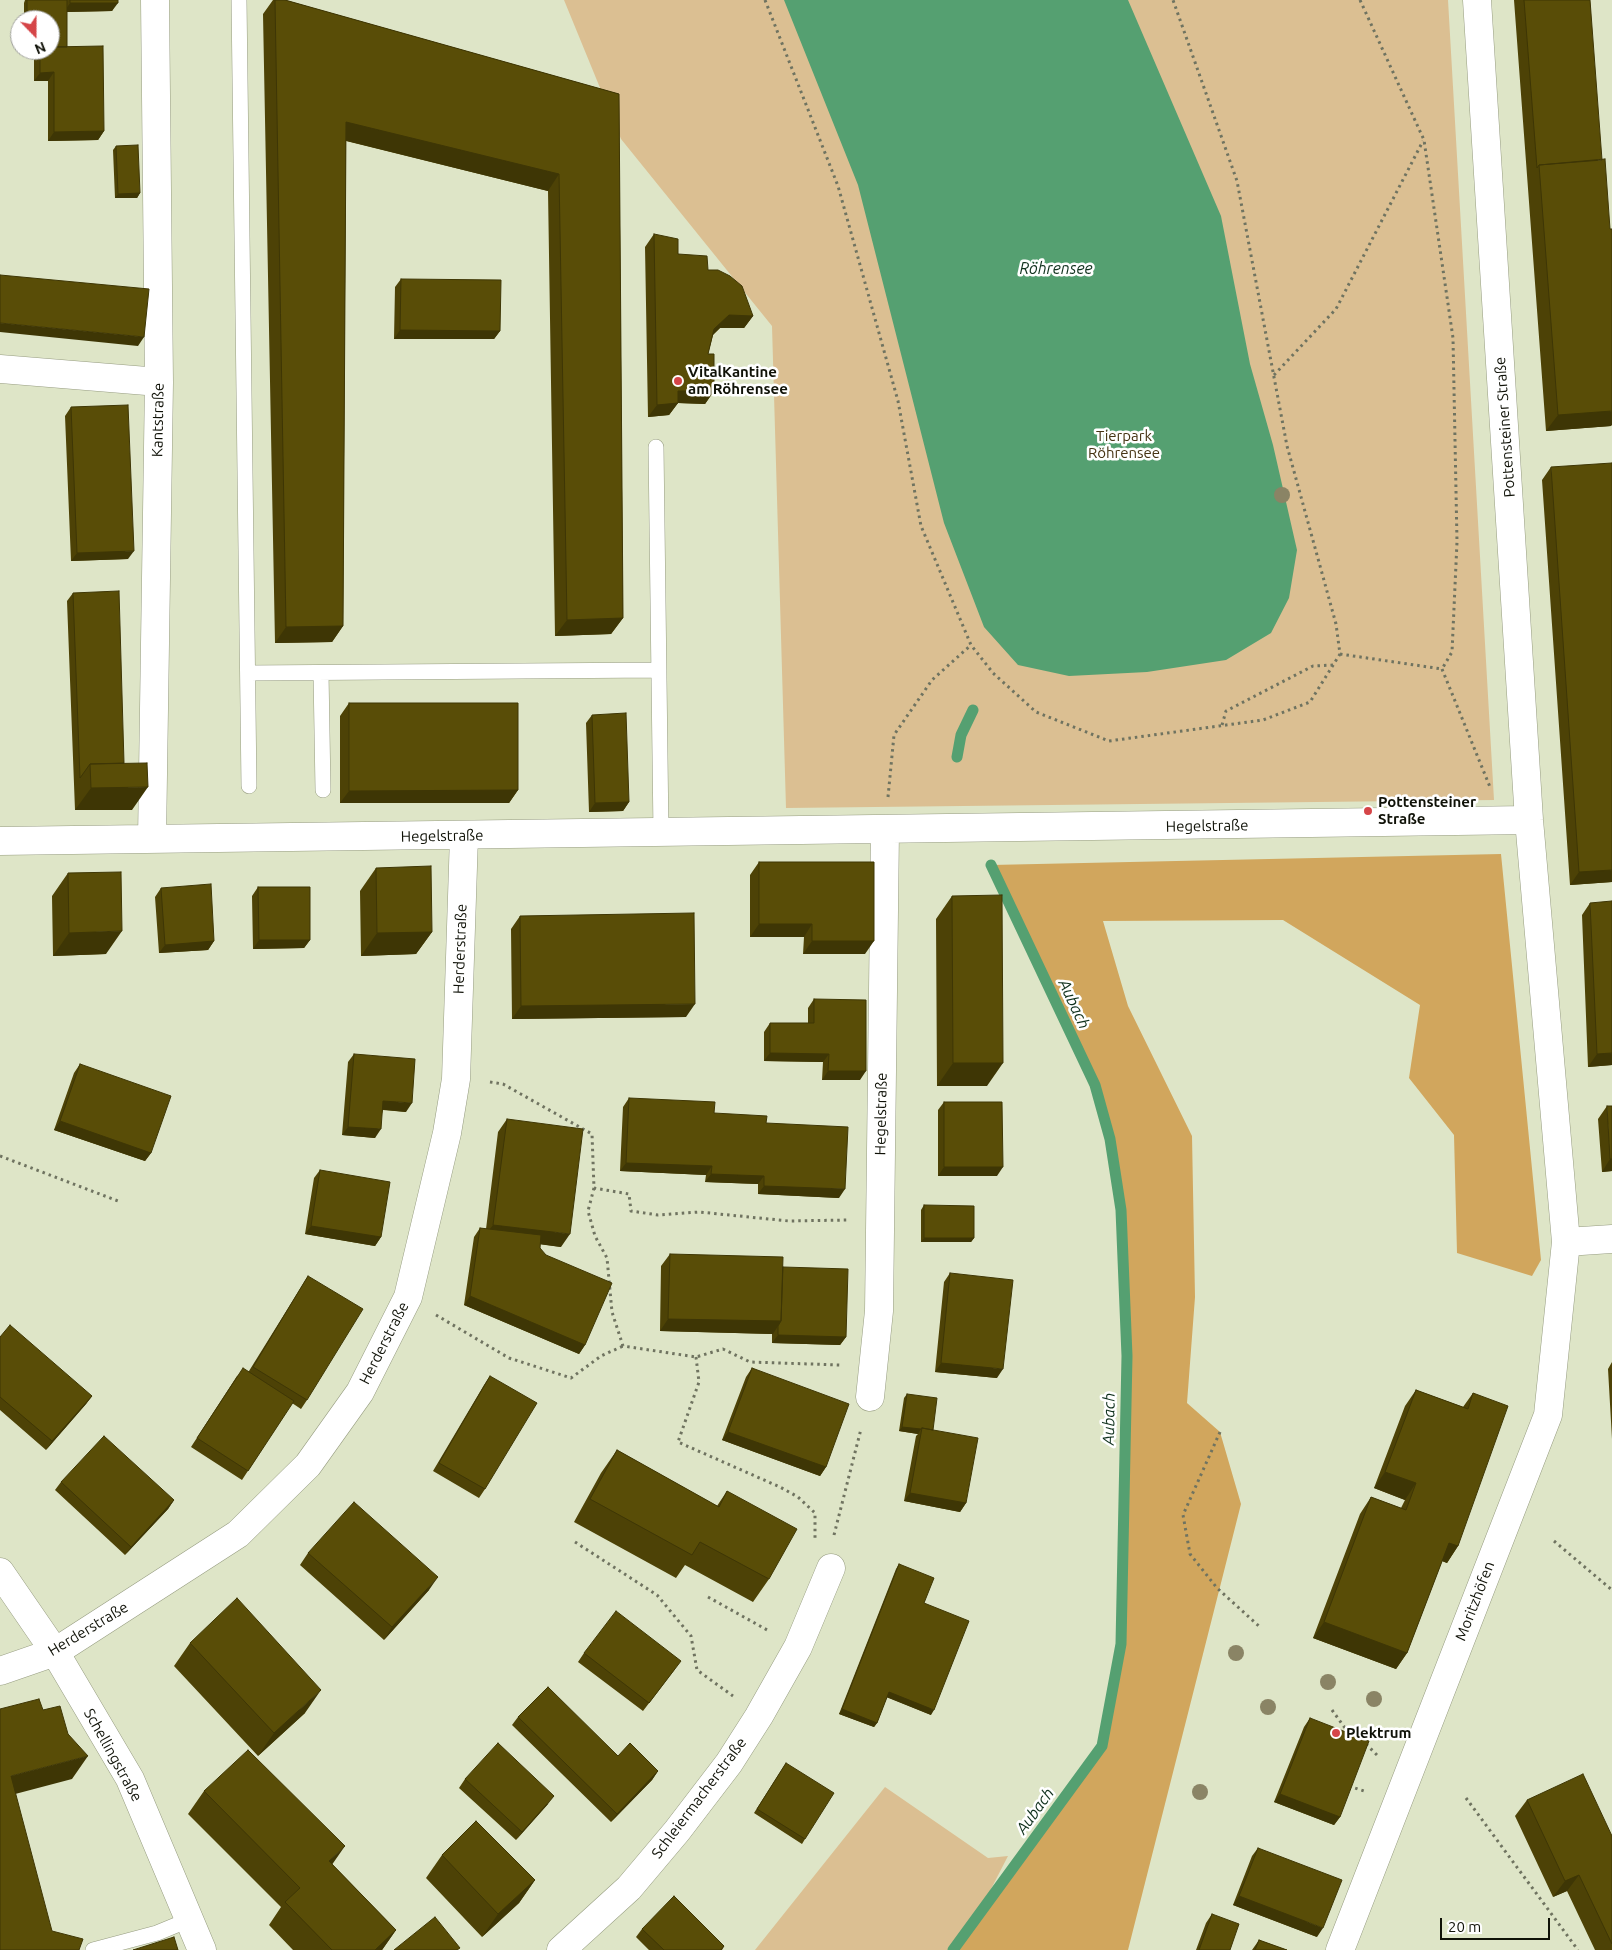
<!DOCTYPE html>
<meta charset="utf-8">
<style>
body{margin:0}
#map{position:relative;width:1612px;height:1950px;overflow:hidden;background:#dee5c7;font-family:Ubuntu,sans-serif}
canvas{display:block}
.north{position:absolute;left:10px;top:10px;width:50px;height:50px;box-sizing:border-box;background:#fff;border:1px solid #9fa09c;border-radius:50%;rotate:158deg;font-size:14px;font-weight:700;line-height:20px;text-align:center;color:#101208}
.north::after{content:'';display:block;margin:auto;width:18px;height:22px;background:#d54548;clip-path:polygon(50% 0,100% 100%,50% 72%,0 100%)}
.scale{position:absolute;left:1440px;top:1918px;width:110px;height:22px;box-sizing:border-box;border:2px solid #101208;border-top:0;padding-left:6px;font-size:15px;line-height:18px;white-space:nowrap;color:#101208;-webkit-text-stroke:4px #fff;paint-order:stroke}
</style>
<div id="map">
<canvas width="1612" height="1950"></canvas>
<div class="north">N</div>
<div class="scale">20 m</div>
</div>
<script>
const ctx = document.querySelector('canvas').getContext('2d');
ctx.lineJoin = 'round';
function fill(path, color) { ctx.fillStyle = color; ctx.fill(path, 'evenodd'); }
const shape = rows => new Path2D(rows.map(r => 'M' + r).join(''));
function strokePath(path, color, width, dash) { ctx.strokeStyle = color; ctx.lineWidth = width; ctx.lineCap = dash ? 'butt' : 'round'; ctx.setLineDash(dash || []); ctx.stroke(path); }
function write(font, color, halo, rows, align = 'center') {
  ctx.font = font + ' Ubuntu,sans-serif'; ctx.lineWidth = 5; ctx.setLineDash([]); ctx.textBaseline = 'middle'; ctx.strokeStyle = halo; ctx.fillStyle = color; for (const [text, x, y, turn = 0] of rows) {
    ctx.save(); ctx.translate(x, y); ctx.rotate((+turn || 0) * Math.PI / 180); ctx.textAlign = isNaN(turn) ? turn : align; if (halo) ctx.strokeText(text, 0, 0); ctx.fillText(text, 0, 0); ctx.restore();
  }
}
fill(shape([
 [564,0,1448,0,1494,800,786,808,772,326,621,139],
 [885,1787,988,1858,1008,1856,976,1918,953,1950,755,1950]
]), '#dbbf92');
fill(shape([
 [1501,854,1541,1260,1532,1276,1457,1253,1454,1135,1409,1078,1420,1005,1283,920,1103,921,1128,1006,1192,1136,1195,1297,1187,1403,1220,1432,1241,1504,1128,1950,953,1950,1102,1746,1121,1644,1127,1356,1121,1210,1110,1139,1095,1085,991,865]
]), '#d1a65d');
fill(shape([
 [784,0,1128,0,1221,216,1250,364,1273,445,1297,550,1289,598,1271,633,1226,660,1147,672,1069,676,1018,665,984,627,944,523,858,185]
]), '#55a071');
strokePath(shape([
 [957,757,961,735,973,710],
 [953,1950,1102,1746,1121,1644,1127,1356,1121,1210,1110,1139,1095,1085,991,865]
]), '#55a071', 11);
const service = shape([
 [239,0,249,786],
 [656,447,661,833],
 [248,673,659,670],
 [321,673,323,790],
 [93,1950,157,1933,191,1919]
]);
const minor = shape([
 [0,369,159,382],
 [152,839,159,382,155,0],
 [0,841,1529,820],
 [1566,1242,1612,1239],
 [870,1397,879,1311,885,830],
 [0,1572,55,1652,130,1779,202,1950],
 [0,1671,55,1652,238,1534,308,1465,360,1392,408,1297,447,1133,456,1079,464,836],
 [561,1950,629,1888,677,1831,729,1763,759,1716,798,1647,831,1568],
 [1340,1950,1548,1415,1566,1242,1529,820,1477,0]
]);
strokePath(service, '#969c80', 16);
strokePath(minor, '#969c80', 29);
strokePath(shape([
 [765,0,838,186,898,401,921,526,971,645,993,673,1036,712,1109,741,1263,720,1310,702,1340,654,1336,624,1287,446,1237,181,1173,0],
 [1360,0,1424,140,1453,338,1457,542,1452,652,1442,669],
 [1274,375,1336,309,1423,141],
 [1340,654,1442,669],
 [1442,669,1490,787],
 [1222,725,1226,711,1313,666,1333,665],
 [888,797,894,735,932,680,971,645],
 [490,1082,503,1084,592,1134,594,1188,629,1194,631,1211,658,1215,699,1212,789,1221,847,1220],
 [0,1156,118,1201],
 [594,1188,588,1211,595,1236,607,1258,612,1312,623,1346,696,1357,723,1349,750,1362,840,1365],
 [436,1315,509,1358,571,1378,601,1356,623,1346],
 [696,1357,699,1382,678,1442,780,1487,798,1497,815,1513,815,1541],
 [1220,1432,1183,1515,1190,1554,1217,1588,1261,1628],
 [834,1535,861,1429],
 [1554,1541,1612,1590],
 [575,1542,657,1595,691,1636,697,1670,733,1696],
 [708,1597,769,1631],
 [1332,1710,1348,1732,1355,1736],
 [1366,1744,1378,1756],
 [1349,1786,1364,1791],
 [1466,1798,1578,1950]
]), '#6f7360', 3, [2.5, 4]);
strokePath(service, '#fff', 15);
strokePath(minor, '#fff', 28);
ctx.fillStyle = '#8a8465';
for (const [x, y] of [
 [1282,495],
 [1236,1653],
 [1328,1682],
 [1374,1699],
 [1268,1707],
 [1200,1792]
]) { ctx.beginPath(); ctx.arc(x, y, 8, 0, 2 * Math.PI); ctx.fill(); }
fill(shape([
 [25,0,118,0,112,11,67,12,67,47,104,131,98,140,48,141,48,81,34,81,34,54,33,55,33,50,50,50,50,20,24,20,24,3],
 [273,0,285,0,619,94,623,618,611,634,555,636,548,191,346,141,343,626,332,642,275,643,263,14],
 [1514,0,1590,0,1611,426,1546,431],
 [116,146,140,193,137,198,115,198,113,150],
 [654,234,678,254,708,270,753,316,744,328,720,328,713,335,708,354,714,391,705,404,678,403,669,415,648,417,645,247],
 [401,279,500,331,494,339,394,339,395,287],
 [71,407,128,559,71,561,65,416],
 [1551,467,1612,882,1570,885,1542,480],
 [73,593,124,763,132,810,75,810,67,601],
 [349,703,518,790,509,803,340,803,340,716],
 [592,715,629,802,623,811,589,812,586,723],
 [759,862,865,954,803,954,804,937,750,937,750,875],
 [376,868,432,932,416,954,361,956,360,891],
 [68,873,106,954,53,956,52,896],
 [258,887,310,940,304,948,253,949,252,896],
 [161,888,214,941,208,950,159,953,155,897],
 [952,896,987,1086,937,1086,936,919],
 [1590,903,1612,1065,1588,1067,1582,915],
 [520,916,686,1017,512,1019,511,929],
 [814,999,860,1080,822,1080,823,1062,764,1061,764,1032,770,1023,808,1023,808,1008],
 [354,1054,406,1112,383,1110,375,1138,342,1135,348,1062],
 [80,1064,151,1153,145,1161,54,1130,74,1073],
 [629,1098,766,1123,839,1198,758,1194,758,1184,705,1182,706,1175,620,1171,623,1107],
 [944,1102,997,1176,938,1176,938,1110],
 [1607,1106,1612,1171,1602,1172,1598,1119],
 [507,1119,561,1247,540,1244,540,1248,585,1345,579,1354,464,1305,474,1237,480,1228,486,1229,498,1132],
 [320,1170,381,1237,375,1246,305,1234,314,1178],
 [924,1205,974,1238,971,1242,921,1242,921,1210],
 [670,1254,783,1267,846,1337,840,1345,772,1343,772,1334,660,1331,661,1266],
 [950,1273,997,1378,935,1372,944,1282],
 [308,1276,307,1400,301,1409,292,1403,242,1480,191,1447,237,1376,249,1371],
 [0,1337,92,1396,86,1404,46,1450,0,1410],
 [1612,1362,1612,1439,1608,1369],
 [752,1368,826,1467,820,1476,722,1440,746,1377],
 [490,1376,485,1489,479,1498,433,1471,484,1385],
 [1416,1390,1463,1407,1473,1393,1458,1546,1447,1563,1442,1561,1407,1653,1396,1669,1313,1638,1360,1514,1371,1497,1401,1508,1405,1500,1374,1488,1405,1406],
 [907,1394,933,1430,966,1503,960,1512,904,1501,916,1436,918,1434,899,1431,904,1398],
 [617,1450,717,1506,727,1491,769,1579,753,1602,685,1565,676,1578,574,1522,601,1473],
 [61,1482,174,1500,168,1509,125,1555,55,1490],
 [308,1553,429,1590,384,1640,300,1565],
 [899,1564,924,1603,931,1715,887,1697,877,1723,874,1727,839,1714,896,1569],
 [190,1643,305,1713,258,1756,174,1666],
 [584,1653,675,1669,643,1711,578,1662],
 [518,1717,618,1756,658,1771,652,1780,611,1822,512,1725],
 [1310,1718,1340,1817,1334,1825,1274,1802,1304,1727],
 [786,1763,805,1839,802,1844,754,1813],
 [465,1779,548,1804,516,1840,459,1788],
 [204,1791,332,1864,396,1930,382,1950,293,1950,269,1925,281,1907,188,1814],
 [1527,1800,1612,1836,1612,1950,1595,1950,1567,1891,1553,1897,1515,1816],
 [1258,1848,1317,1937,1233,1905,1252,1856],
 [442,1855,535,1880,519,1903,482,1937,426,1878],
 [1212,1914,1230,1950,1196,1950,1206,1923],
 [642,1929,724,1946,722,1950,649,1950,636,1937],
 [1259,1940,1287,1950,1252,1950]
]), '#4d4206');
fill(shape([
 [70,3,118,3,112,11,64,12],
 [54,72,48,81,34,81,40,73],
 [346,122,559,174,548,191,335,138],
 [104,131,98,140,48,141,54,132],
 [140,193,137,198,115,198,118,194],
 [729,315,753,316,744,328,720,328,706,341,714,329],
 [0,323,144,337,138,346,0,332],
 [400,330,500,331,494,339,394,339],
 [678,391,714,391,705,404,678,403,669,415,648,417,657,405],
 [1612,411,1612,425,1611,426,1546,431,1558,415],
 [134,551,128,559,71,561,77,553],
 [623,618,611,634,555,636,567,620],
 [343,626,332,642,275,643,286,627],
 [148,787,132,810,75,810,91,788],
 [518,790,509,803,340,803,349,791],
 [629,802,623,811,589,812,595,803],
 [1612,870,1612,882,1570,885,1579,872],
 [759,924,812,924,804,937,750,937],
 [122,931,106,954,53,956,69,933],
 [432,932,416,954,361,956,377,933],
 [259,940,310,940,304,948,253,949],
 [214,941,208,950,159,953,165,945],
 [812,941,874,941,865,954,803,954],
 [695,1004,686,1017,512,1019,521,1006],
 [770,1053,829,1054,823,1062,764,1061],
 [1612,1053,1612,1065,1588,1067,1597,1054],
 [953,1063,1003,1063,987,1086,937,1086],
 [828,1071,866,1071,860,1080,822,1080],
 [383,1101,412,1103,406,1112,377,1109],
 [60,1121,151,1153,145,1161,54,1130],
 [348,1127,381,1129,375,1138,342,1135],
 [1610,1159,1612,1159,1612,1171,1602,1172],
 [626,1163,712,1166,706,1175,620,1171],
 [944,1167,1003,1167,997,1176,938,1176],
 [711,1174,764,1176,758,1184,705,1182],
 [764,1186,845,1189,839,1198,758,1194],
 [493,1225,570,1234,561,1247,484,1237],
 [311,1226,381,1237,375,1246,305,1234],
 [924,1238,974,1238,971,1242,921,1242],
 [470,1296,585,1345,579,1354,464,1305],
 [668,1319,781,1321,773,1334,660,1331],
 [778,1335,846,1337,840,1345,772,1343],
 [941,1363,1003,1369,997,1378,935,1372],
 [92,1396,86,1404,46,1450,52,1441],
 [902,1427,921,1429,918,1434,899,1431],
 [728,1432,826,1467,820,1476,722,1440],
 [1385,1472,1416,1483,1405,1500,1374,1488],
 [910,1493,966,1503,960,1512,904,1501],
 [174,1500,168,1509,125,1555,131,1547],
 [1449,1543,1458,1546,1447,1563,1437,1559],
 [438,1577,429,1590,384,1640,392,1627],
 [1324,1622,1407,1653,1396,1669,1313,1638],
 [321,1690,305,1713,258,1756,274,1733],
 [889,1692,934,1710,931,1715,886,1697],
 [842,1709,877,1723,874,1727,839,1714],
 [88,1756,72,1779,0,1798,11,1776],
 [658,1771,652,1780,611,1822,617,1814],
 [1280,1794,1340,1817,1334,1825,1274,1802],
 [554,1796,548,1804,516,1840,522,1832],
 [345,1846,329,1869,329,1861],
 [1579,1875,1567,1891,1553,1897,1565,1881],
 [535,1880,519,1903,482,1937,498,1914],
 [1239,1896,1323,1928,1317,1937,1233,1905],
 [396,1930,382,1950,375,1950]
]), '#3e3605');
const building = shape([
 [27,0,67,0,67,47,50,47,50,20,27,20,27,0],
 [70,0,118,0,118,3,70,3,70,0],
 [275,0,285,0,619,94,623,618,567,620,559,174,346,122,343,626,286,627,275,0],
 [1524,0,1590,0,1602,160,1539,165,1537,168,1524,0],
 [103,46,104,131,54,132,54,72,40,73,40,50,50,50,50,47,103,46],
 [138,145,140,193,118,194,116,146,138,145],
 [1605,159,1610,229,1612,229,1612,411,1558,415,1539,165,1605,159],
 [654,234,678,239,678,254,707,256,708,270,718,270,730,276,742,286,753,316,729,315,714,329,708,354,714,354,714,391,678,391,678,403,657,405,654,234],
 [0,275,149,289,144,337,0,323,0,275],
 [401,279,501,280,500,331,400,330,401,279],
 [128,405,134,551,77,553,71,407,128,405],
 [1612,463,1612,870,1579,872,1551,467,1612,463],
 [119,591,124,763,90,764,80,778,73,593,119,591],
 [349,703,518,703,518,790,349,791,349,703],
 [626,713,629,802,595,803,592,715,626,713],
 [147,763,148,787,91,788,90,764,147,763],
 [759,862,874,862,874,941,812,941,812,924,759,924,759,862],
 [431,866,432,932,377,933,376,868,431,866],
 [121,872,122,931,69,933,68,873,121,872],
 [211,884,214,941,165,945,161,888,211,884],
 [258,887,310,887,310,940,259,940,258,887],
 [1002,895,1003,1063,953,1063,952,896,1002,895],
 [1612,901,1612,1053,1597,1054,1590,903,1612,901],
 [694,913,695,1004,521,1006,520,916,694,913],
 [814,999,866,1000,866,1071,828,1071,829,1054,770,1053,770,1023,814,1023,814,999],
 [354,1054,415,1059,412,1103,383,1101,381,1129,348,1127,354,1054],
 [80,1064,171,1096,151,1153,60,1121,80,1064],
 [629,1098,715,1102,714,1113,767,1116,766,1123,848,1127,845,1189,764,1186,764,1176,711,1174,712,1166,626,1163,629,1098],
 [944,1102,1002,1102,1003,1167,944,1167,944,1102],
 [1607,1106,1612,1106,1612,1159,1610,1159,1607,1106],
 [507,1119,583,1129,570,1234,493,1225,507,1119],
 [320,1170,390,1182,381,1237,311,1226,320,1170],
 [924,1205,974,1206,974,1238,924,1238,924,1205],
 [480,1228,541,1235,540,1248,546,1255,612,1283,585,1345,470,1296,480,1228],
 [670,1254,783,1257,781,1321,668,1319,670,1254],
 [783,1267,848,1269,846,1337,778,1335,778,1326,781,1321,783,1267],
 [950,1273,1013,1280,1003,1369,941,1363,950,1273],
 [308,1276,363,1309,307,1400,253,1367,308,1276],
 [10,1325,92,1396,52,1441,0,1397,0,1337,10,1325],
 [243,1368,294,1401,248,1471,197,1438,243,1368],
 [752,1368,849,1404,826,1467,728,1432,752,1368],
 [490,1376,537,1403,485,1489,439,1463,490,1376],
 [1416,1390,1468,1409,1473,1393,1508,1406,1458,1546,1449,1543,1407,1653,1324,1622,1371,1497,1406,1510,1416,1483,1385,1472,1416,1390],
 [907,1394,937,1398,933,1430,922,1428,921,1429,902,1427,907,1394],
 [922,1428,978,1438,966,1503,910,1493,922,1428],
 [104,1436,174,1500,131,1547,61,1482,104,1436],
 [617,1450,719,1507,727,1491,797,1529,769,1579,700,1542,692,1555,590,1499,617,1450],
 [354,1502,438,1577,392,1627,308,1553,354,1502],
 [899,1564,934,1578,924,1603,969,1621,934,1710,889,1692,877,1723,842,1709,899,1564],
 [237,1598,321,1690,274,1733,190,1643,237,1598],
 [616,1611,681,1661,649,1703,584,1653,616,1611],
 [548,1687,618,1756,630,1743,658,1771,617,1814,518,1717,548,1687],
 [39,1699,43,1710,60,1706,68,1734,88,1756,11,1776,52,1931,83,1939,79,1950,0,1950,0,1709,39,1699],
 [1310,1718,1369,1741,1340,1817,1280,1794,1310,1718],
 [498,1743,554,1796,522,1832,465,1779,498,1743],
 [248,1750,345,1846,329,1861,396,1930,375,1950,332,1950,285,1902,300,1888,204,1791,248,1750],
 [786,1763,834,1793,805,1839,757,1809,786,1763],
 [1583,1774,1612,1836,1612,1944,1579,1875,1565,1881,1527,1800,1583,1774],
 [476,1821,535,1880,498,1914,442,1855,476,1821],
 [1258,1848,1342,1880,1323,1928,1239,1896,1258,1848],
 [674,1896,724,1946,721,1950,664,1950,642,1929,674,1896],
 [1212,1914,1239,1924,1230,1950,1199,1950,1212,1914],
 [435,1917,460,1948,457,1950,394,1950,435,1917],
 [174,1937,178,1950,133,1950,174,1937],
 [1259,1940,1287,1950,1255,1950,1259,1940]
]);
fill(building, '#594d07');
strokePath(building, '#3e3605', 1);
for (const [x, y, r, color] of [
 [678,381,5,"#d54548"],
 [1368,811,5,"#d54548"],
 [1336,1733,5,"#d54548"]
]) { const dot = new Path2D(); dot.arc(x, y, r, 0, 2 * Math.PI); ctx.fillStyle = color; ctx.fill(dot); strokePath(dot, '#fff', 2); }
write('bold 15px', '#101208', '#fff', [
 ["VitalKantine",688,372],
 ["am Röhrensee",688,389],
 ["Pottensteiner",1378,802],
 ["Straße",1378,819],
 ["Plektrum",1346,1733]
], 'left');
write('15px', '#101208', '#fff', [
 ["Kantstraße",158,420,-89],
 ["Pottensteiner Straße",1505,427,-94],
 ["Hegelstraße",1207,826,-1],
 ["Hegelstraße",442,836,-1],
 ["Herderstraße",460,949,-88],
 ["Hegelstraße",881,1114,-89],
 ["Herderstraße",384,1343,-63],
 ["Moritzhöfen",1475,1601,-69],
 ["Herderstraße",88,1629,-31],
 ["Schellingstraße",113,1755,61],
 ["Schleiermacherstraße",699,1798,-53]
]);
write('15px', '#463414', '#fff', [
 ["Tierpark",1124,436],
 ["Röhrensee",1124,453]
]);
write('italic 16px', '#10311d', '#fff', [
 ["Röhrensee",1056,269],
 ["Aubach",1074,1004,65],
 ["Aubach",1109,1419,-89],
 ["Aubach",1035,1811,-54]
]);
</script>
